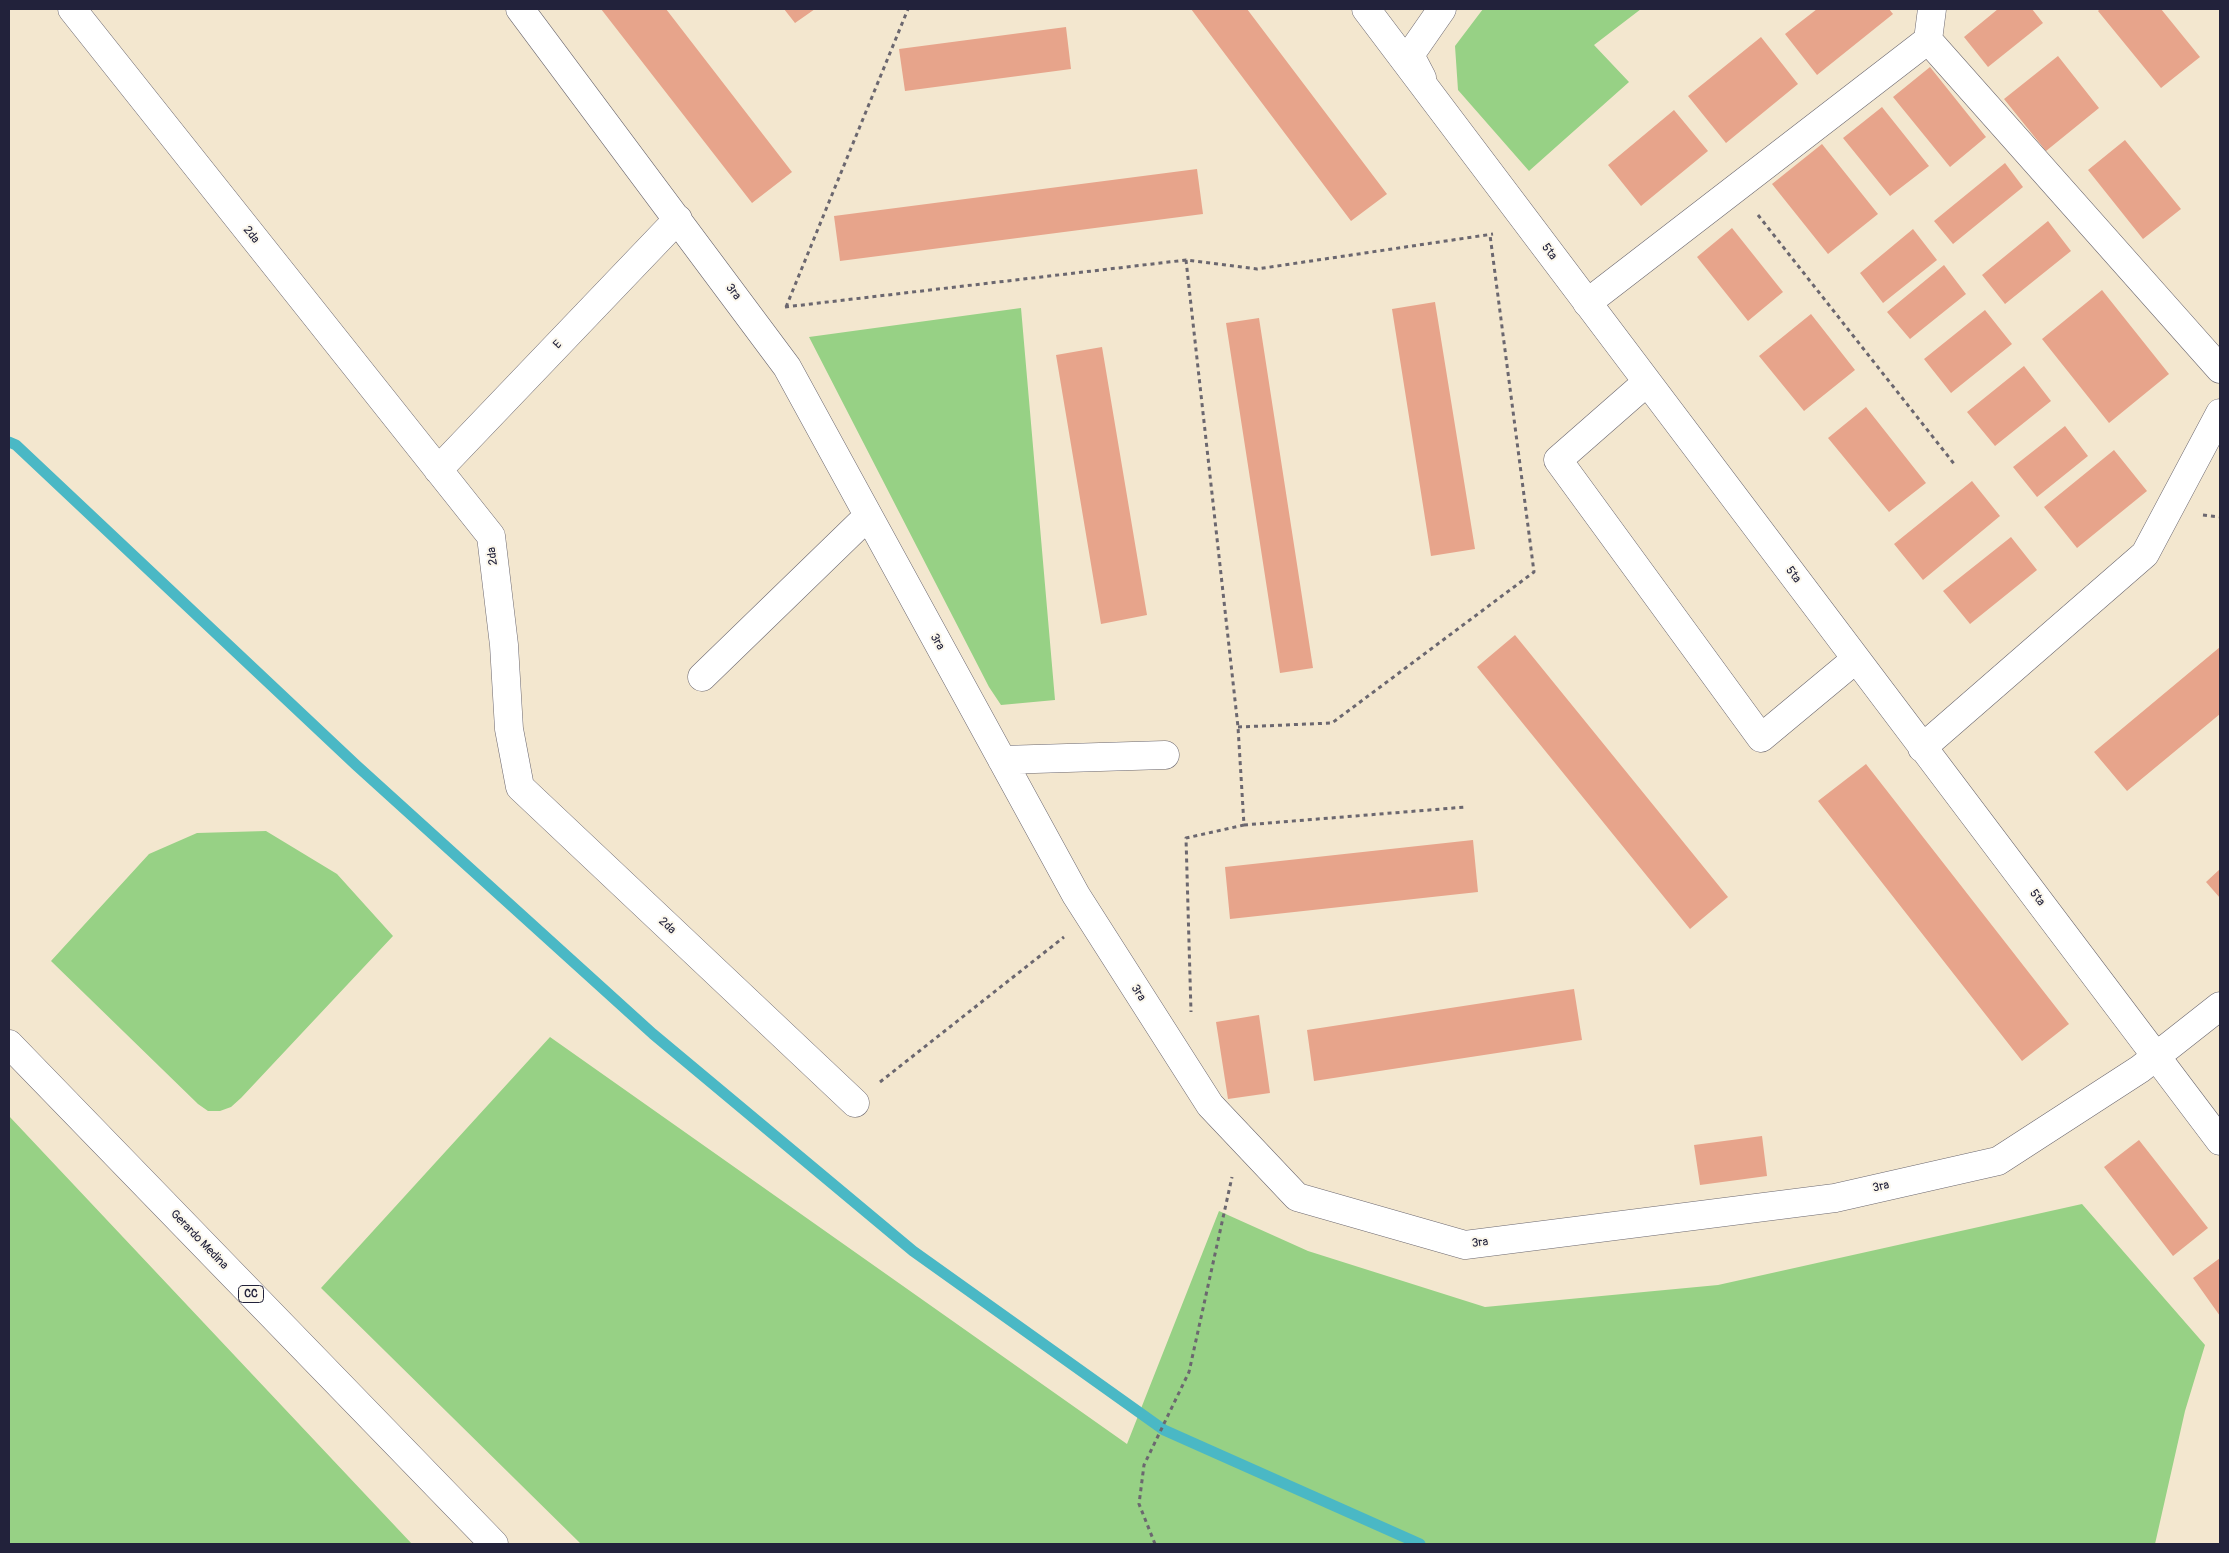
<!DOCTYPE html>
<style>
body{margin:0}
#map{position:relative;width:2229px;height:1553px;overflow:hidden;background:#f3e7cf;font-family:Pangolin,sans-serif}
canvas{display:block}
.frame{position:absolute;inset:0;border:10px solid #22223b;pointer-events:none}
</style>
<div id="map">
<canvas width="2229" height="1553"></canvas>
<div class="frame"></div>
</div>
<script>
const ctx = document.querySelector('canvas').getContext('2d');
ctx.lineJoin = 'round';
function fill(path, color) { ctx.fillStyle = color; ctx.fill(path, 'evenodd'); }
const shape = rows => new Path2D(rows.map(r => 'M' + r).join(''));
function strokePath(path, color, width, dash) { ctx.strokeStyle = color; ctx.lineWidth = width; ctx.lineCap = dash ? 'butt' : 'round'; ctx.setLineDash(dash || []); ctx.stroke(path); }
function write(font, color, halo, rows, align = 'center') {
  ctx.font = font + ' Pangolin,sans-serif'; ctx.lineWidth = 4; ctx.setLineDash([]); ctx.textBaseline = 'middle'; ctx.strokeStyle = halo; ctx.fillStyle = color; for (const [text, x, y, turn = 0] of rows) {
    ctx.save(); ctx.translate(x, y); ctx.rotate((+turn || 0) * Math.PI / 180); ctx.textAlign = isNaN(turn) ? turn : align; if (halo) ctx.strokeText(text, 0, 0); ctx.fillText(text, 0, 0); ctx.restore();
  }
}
fill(shape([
 [1483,9,1641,9,1594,45,1629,82,1529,171,1458,90,1455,46],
 [1021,308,1055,700,1001,705,989,687,809,337],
 [266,831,337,874,393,936,241,1098,231,1107,220,1111,208,1111,198,1104,51,961,149,854,197,833],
 [550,1037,1127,1444,1219,1211,1308,1251,1485,1307,1718,1285,2082,1204,2205,1345,2185,1411,2155,1544,581,1544,321,1288],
 [9,1116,412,1544,9,1544]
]), '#97d185');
strokePath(shape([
 [9,442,16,445,356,765,653,1034,913,1251,1164,1430,1420,1544]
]), '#4ab8c5', 11);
fill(shape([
 [601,9,666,9,792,172,752,203],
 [784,9,815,9,795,23],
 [1191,9,1247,9,1387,194,1351,221],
 [1817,9,1889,9,1893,14,1817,75,1785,34],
 [1998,9,2032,9,2043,23,1988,67,1964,37],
 [2100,9,2161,9,2200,57,2161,88,2098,11],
 [1066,27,1071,69,905,91,899,49],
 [1761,37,1798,84,1726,143,1688,96],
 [2058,56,2099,108,2046,151,2004,99],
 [1930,67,1986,137,1950,167,1893,97],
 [1882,107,1929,166,1890,196,1843,138],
 [1674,110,1708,151,1641,206,1608,165],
 [2125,140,2181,209,2143,239,2088,170],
 [1822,144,1878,214,1828,254,1772,184],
 [2005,163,2023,187,1953,244,1934,221],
 [1197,169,1203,214,840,261,834,216],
 [2048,221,2071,251,2005,304,1982,275],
 [1732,228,1783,292,1748,321,1697,257],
 [1913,229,1937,260,1883,303,1860,273],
 [1944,265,1966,294,1910,339,1887,312],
 [2102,290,2169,374,2109,423,2042,339],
 [1435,302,1475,549,1431,556,1392,309],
 [1985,310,2012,344,1951,393,1924,359],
 [1811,314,1855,370,1804,411,1759,356],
 [1259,318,1313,668,1280,673,1226,323],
 [1102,347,1147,615,1101,624,1056,355],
 [2024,366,2051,401,1995,446,1967,412],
 [1866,407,1926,483,1889,512,1828,438],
 [2065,426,2088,456,2037,497,2013,467],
 [2114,450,2147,491,2077,548,2044,507],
 [1972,481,2000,516,1923,580,1894,544],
 [2011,537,2037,570,1970,624,1943,591],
 [1515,635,1728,897,1690,929,1477,667],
 [2220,647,2220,714,2127,791,2094,752],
 [1866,764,2069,1024,2022,1061,1818,801],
 [1473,840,1478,892,1230,919,1225,867],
 [2220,869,2220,898,2206,882],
 [1574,989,1582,1040,1314,1081,1307,1030],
 [1259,1015,1270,1093,1228,1099,1216,1022],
 [1762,1136,1767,1176,1700,1185,1694,1145],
 [2139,1140,2208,1228,2173,1256,2104,1167],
 [2220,1258,2220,1316,2193,1278]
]), '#e7a48b');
const minor = shape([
 [72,9,491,536,504,645,509,729,520,787,855,1103],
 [520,9,787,367,1076,895,1210,1105,1297,1197,1465,1245,1835,1198,1998,1161,2140,1069,2220,1006],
 [1366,9,2220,1141],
 [1928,40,2220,369],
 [1422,78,1410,55,1442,9],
 [1587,303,1928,40,1932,9],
 [1647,382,1558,460,1761,738,1856,659],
 [438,470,678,219],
 [702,677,868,516],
 [1922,748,2145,554,2220,413],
 [1002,760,1165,755]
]);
const major = shape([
 [9,1044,494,1544]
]);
strokePath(minor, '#6b676f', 29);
strokePath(major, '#6b676f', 29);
strokePath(shape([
 [1758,215,1955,465],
 [1186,260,1238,727,1244,825,1186,838,1191,1012],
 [785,307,1186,260,1257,269,1493,234],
 [786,307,908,9],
 [2203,515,2220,517],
 [1238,727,1332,723,1534,572,1490,235],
 [1244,825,1466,807],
 [880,1082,1064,937],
 [1155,1544,1139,1504,1144,1465,1189,1372,1232,1177]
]), '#6b676f', 3, [4, 4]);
strokePath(minor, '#fff', 28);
strokePath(major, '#fff', 28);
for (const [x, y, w] of [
 [251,1294,25]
]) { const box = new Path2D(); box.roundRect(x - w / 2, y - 8.5, w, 17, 4); ctx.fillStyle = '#fbf7ec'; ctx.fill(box); strokePath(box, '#22223b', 1); }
write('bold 11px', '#22223b', null, [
 ["CC",251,1294]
]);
write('12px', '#22223b', '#fbf7ec', [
 ["2da",251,235,51],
 ["5ta",1549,252,53],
 ["3ra",733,292,53],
 ["E",558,345,-46],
 ["2da",493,556,-97],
 ["5ta",1793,575,53],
 ["3ra",937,642,61],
 ["5ta",2037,898,53],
 ["2da",667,926,43],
 ["3ra",1138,993,58],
 ["3ra",1881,1187,-13],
 ["Gerardo Medina",199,1240,46],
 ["3ra",1480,1243,-7]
]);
</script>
